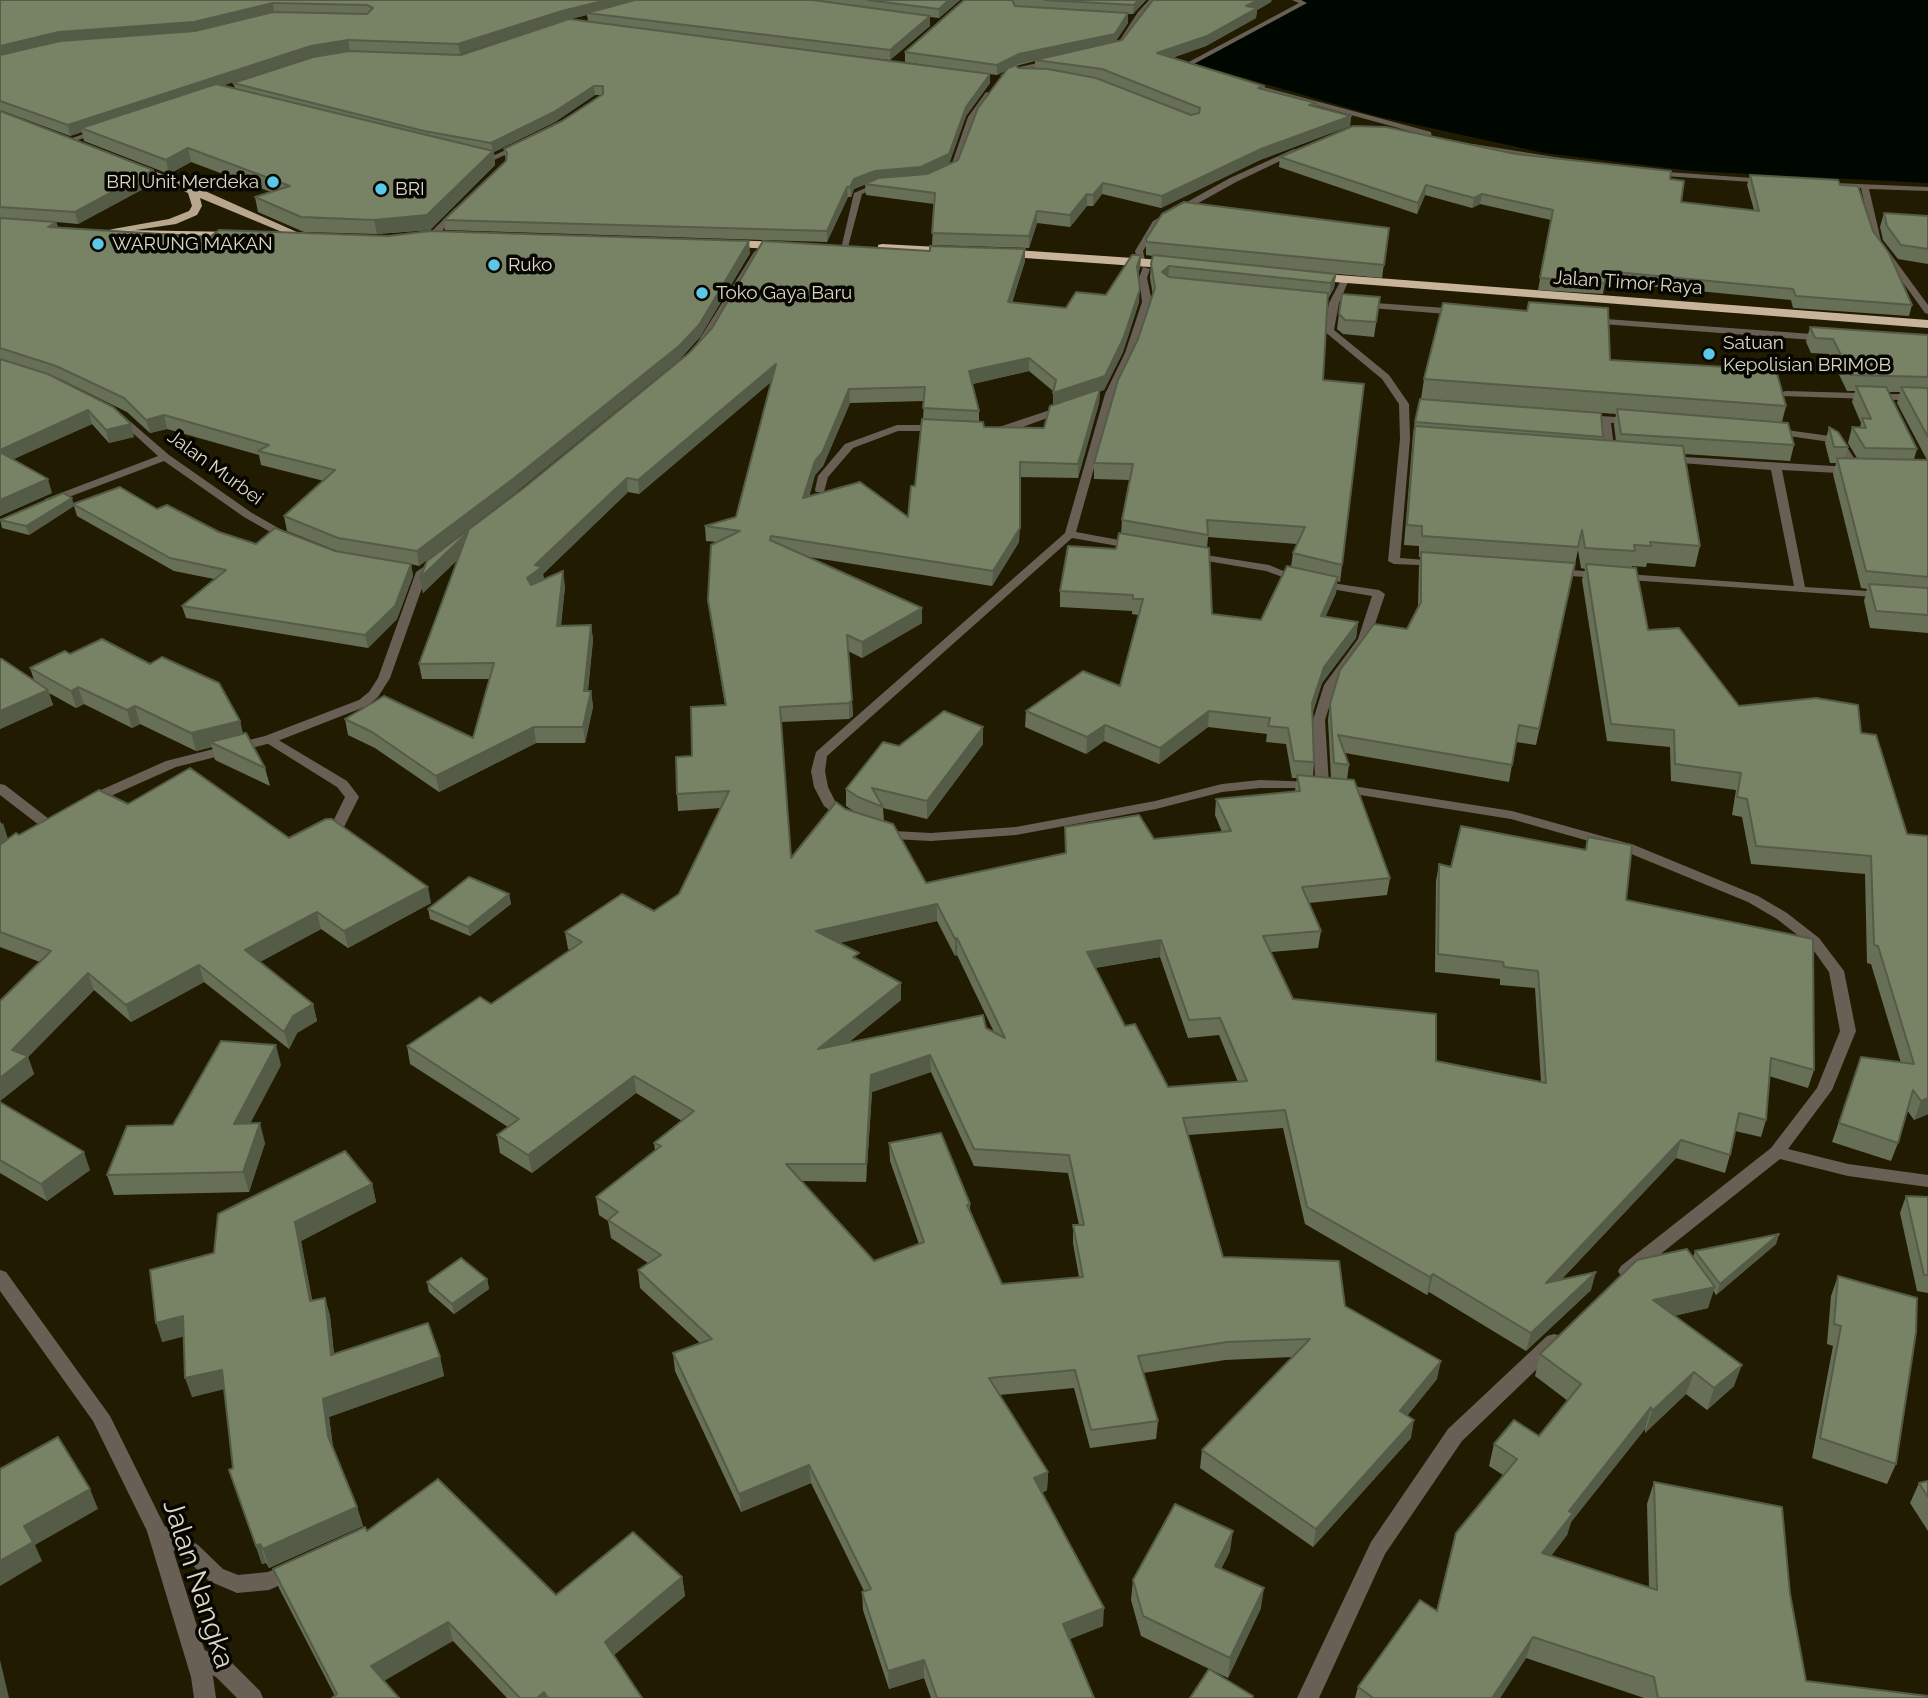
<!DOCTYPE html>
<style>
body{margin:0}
canvas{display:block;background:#211b01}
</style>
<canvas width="1928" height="1698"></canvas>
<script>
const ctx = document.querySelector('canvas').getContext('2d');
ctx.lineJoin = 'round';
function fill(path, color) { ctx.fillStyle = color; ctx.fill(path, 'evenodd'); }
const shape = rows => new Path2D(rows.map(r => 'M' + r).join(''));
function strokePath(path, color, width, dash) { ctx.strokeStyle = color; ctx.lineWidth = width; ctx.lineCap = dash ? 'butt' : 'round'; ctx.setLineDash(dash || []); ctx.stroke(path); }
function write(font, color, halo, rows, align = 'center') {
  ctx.font = font + ' Raleway,sans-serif'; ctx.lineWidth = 7; ctx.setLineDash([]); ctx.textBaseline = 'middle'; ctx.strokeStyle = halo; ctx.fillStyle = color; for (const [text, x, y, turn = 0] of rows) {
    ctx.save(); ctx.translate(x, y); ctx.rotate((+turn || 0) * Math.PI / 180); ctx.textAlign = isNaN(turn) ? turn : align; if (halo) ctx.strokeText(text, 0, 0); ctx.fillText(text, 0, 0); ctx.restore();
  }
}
fill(shape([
 [1297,0,1928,0,1928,183,1693,171,1544,153,1376,116,1193,63,1305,3]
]), '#000700');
fill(shape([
 [1149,0,1156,0,1143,14,1121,48,1110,50,1110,48,1116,46,1138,12,1149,0],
 [1292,0,1301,0,1307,3,1192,65,1203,71,1203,73,1185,67,1187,63,1299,3,1292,0],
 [1052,60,1054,63,1023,70,1004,77,1000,75,1019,67,1052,60],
 [1245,82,1431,132,1432,139,1425,141,1424,135,1245,86,1245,82],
 [986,92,993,94,976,117,958,167,949,174,943,174,943,170,951,166,968,117,986,92],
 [100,128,103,128,103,132,68,143,64,141,100,128],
 [518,144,525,146,494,160,474,155,478,153,493,156,518,144],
 [1473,144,1567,159,1571,161,1567,163,1470,148,1470,144,1473,144],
 [1294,149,1301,151,1236,182,1159,225,1143,251,1145,261,1138,263,1135,251,1153,221,1230,178,1294,149],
 [1653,171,1766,179,1770,181,1766,183,1650,175,1649,173,1653,171],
 [879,182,886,184,862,194,848,247,841,249,854,193,879,182],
 [1835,183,1928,187,1928,191,1869,189,1881,241,1928,305,1928,314,1925,313,1873,241,1861,188,1838,187,1835,187,1835,183],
 [455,208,462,210,435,238,429,238,429,234,455,208],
 [1143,267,1150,269,1147,278,1152,302,1135,353,1115,394,1076,532,1135,543,1141,546,1135,549,1072,538,827,756,825,771,828,787,835,801,853,816,846,820,841,819,824,806,814,787,811,771,816,752,1065,533,1105,394,1125,353,1142,302,1139,278,1143,267],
 [1344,279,1348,282,1339,303,1334,330,1389,375,1409,404,1410,439,1400,558,1438,561,1444,564,1442,566,1394,564,1388,561,1400,439,1399,404,1382,379,1324,331,1329,303,1340,282,1344,279],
 [1361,302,1460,309,1465,312,1460,315,1358,307,1358,303,1361,302],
 [1592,318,1826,335,1831,338,1826,341,1589,323,1587,321,1592,318],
 [1786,391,1928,395,1928,401,1782,396,1782,392,1786,391],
 [1065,405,1069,406,1069,410,1020,428,995,433,990,430,1065,405],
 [117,410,169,455,252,513,294,537,294,541,286,541,244,517,164,461,53,503,45,503,45,499,158,456,113,415,112,413,117,410],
 [1583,415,1633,418,1638,421,1633,424,1611,423,1615,454,1610,457,1605,454,1601,422,1579,420,1579,416,1583,415],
 [897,425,939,425,944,428,939,431,898,431,853,448,828,477,824,492,816,492,815,490,818,476,845,444,897,425],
 [1772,428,1837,437,1844,442,1862,471,1857,474,1782,470,1805,587,1885,592,1891,596,1889,598,1556,575,1550,572,1556,569,1794,586,1771,470,1669,462,1664,459,1669,456,1849,467,1836,446,1830,442,1768,433,1767,431,1772,428],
 [1193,553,1269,565,1305,580,1299,583,1266,571,1189,558,1189,554,1193,553],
 [1318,581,1379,590,1385,594,1370,639,1336,685,1325,720,1329,785,1327,788,1260,788,1222,792,1156,809,1016,835,931,841,893,839,876,834,874,831,881,827,894,831,931,833,1016,827,1155,801,1222,784,1260,780,1315,782,1313,720,1324,685,1358,639,1372,596,1314,586,1312,584,1318,581],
 [270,735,347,781,357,794,359,797,341,833,331,833,329,830,345,797,337,787,265,742,263,739,270,735],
 [0,784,5,785,49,819,51,822,49,825,39,825,0,795,0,784],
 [1340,784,1512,811,1634,845,1758,896,1787,913,1819,938,1844,971,1856,1031,1832,1090,1788,1149,1848,1164,1928,1175,1928,1187,1848,1176,1780,1159,1633,1276,1627,1278,1621,1276,1618,1271,1621,1266,1771,1148,1817,1088,1840,1031,1829,972,1809,944,1777,919,1748,902,1624,851,1511,819,1335,791,1333,788,1335,785,1340,784],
 [1554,1334,1561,1336,1563,1341,1561,1346,1462,1441,1385,1554,1319,1698,1297,1698,1371,1542,1448,1429,1547,1336,1554,1334],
 [157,1522,198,1545,223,1569,238,1575,268,1572,294,1561,301,1564,304,1570,301,1576,269,1590,237,1593,209,1581,184,1557,150,1537,147,1531,150,1525,157,1522],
 [196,1646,232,1663,260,1691,263,1698,237,1698,216,1677,188,1663,185,1656,188,1649,196,1646]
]), '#686055');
fill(shape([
 [758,249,762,252,707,343,699,345,697,343,754,252,758,249],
 [438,557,444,560,427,574,390,678,378,697,367,706,275,742,176,767,95,803,85,803,83,800,85,797,166,761,265,736,359,700,369,692,378,678,416,572,438,557],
 [0,1270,6,1272,110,1416,167,1531,213,1677,216,1698,194,1698,191,1677,147,1531,93,1421,0,1291,0,1270]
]), '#686055');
fill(shape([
 [132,163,196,187,308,237,299,239,200,198,202,206,197,215,176,224,109,234,109,230,113,229,169,219,189,211,192,206,188,193,129,168,127,166,132,163]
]), '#b8a68f');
fill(shape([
 [123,230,237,232,243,236,237,240,119,235,119,231,123,230],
 [725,240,786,242,792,246,786,250,721,246,719,244,725,240],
 [882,244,957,248,963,252,957,256,878,251,878,245,882,244],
 [1001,249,1177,261,1183,265,1177,269,997,256,997,250,1001,249],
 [1312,273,1928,320,1928,328,1308,280,1306,277,1312,273]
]), '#c8b49a');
fill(shape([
 [0,0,960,0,939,18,930,17,930,26,890,60,804,50,965,71,905,62,905,52,964,0,1146,0,1133,14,1128,14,1128,23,1115,42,1271,2,1257,10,1256,18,1206,46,1172,58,1264,86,1264,90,1316,103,1315,107,1351,116,1350,126,1260,160,1161,208,1102,194,1093,206,1087,206,1070,227,1037,223,1029,248,932,245,934,204,866,195,865,184,854,189,851,197,848,197,827,242,445,230,444,220,506,161,504,149,562,121,601,95,595,95,555,122,494,152,495,165,430,230,377,234,304,232,258,212,255,197,271,192,191,162,169,174,84,141,82,132,70,136,0,110],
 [587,15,588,21,570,19],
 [564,20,461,55,233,83,235,88,224,85,313,56,460,54],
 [1035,61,1035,69,1018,68,1016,66],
 [1005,71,958,160,949,164,966,116,990,83,990,74,997,75],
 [1098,79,1102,80,1156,101],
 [0,111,153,170,156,182,78,224,56,222,58,227,210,237,750,253,700,337,680,359,515,493,419,566,411,564,413,576,397,619,368,648,186,618,182,606,214,579,174,571,77,516,74,506,29,535,2,528,0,519,73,504,157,509,219,532,256,544,340,552,287,531,284,516,324,481,261,465,259,455,167,429,150,433,127,412,60,379,51,376,134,437,109,443,92,424,13,459,52,493,0,516],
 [1516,154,1670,179,1681,202,1754,210,1747,185,1750,175,1840,185,1873,231,1912,305,1909,316,1793,308,1791,300,1605,282,1603,294,1538,290,1551,220,1480,204,1472,208,1425,195,1417,214,1279,167,1280,157],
 [1884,213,1928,216,1928,264,1898,259,1883,240,1880,227],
 [1389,228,1382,278,1305,271,1336,274,1334,288,1329,297,1327,297,1323,380,1364,384,1340,582,1337,581,1336,593,1325,617,1358,622,1356,638,1322,683,1313,712,1314,762,1313,776,1331,778,1328,720,1330,704,1407,629,1418,607,1419,568,1420,557,1419,557,1419,546,1404,545,1413,434,1415,422,1421,399,1424,379,1610,360,1786,406,1782,422,1794,445,1790,461,1684,454,1700,546,1695,567,1647,563,1646,567,1632,566,1632,567,1648,630,1739,706,1861,733,1928,1114,1914,1120,1907,1110,1898,1143,1891,1161,1832,1142,1861,1057,1901,1063,1871,964,1867,963,1865,874,1751,864,1742,817,1732,815,1736,790,1671,781,1670,747,1607,741,1582,580,1585,569,1581,568,1578,550,1536,745,1516,742,1509,782,1345,753,1349,765,1347,779,1390,878,1387,895,1309,903,1321,931,1318,948,1271,952,1293,999,1436,1061,1541,1082,1535,988,1500,985,1500,979,1435,972,1436,881,1439,864,1451,867,1585,850,1588,837,1626,900,1814,1070,1808,1088,1769,1076,1766,1120,1761,1137,1735,1131,1730,1155,1725,1173,1676,1158,1561,1280,1591,1290,1526,1351,1429,1292,1427,1295,1305,1224,1283,1128,1188,1135,1223,1257,1345,1306,1437,1379,1407,1416,1411,1438,1313,1547,1200,1468,1202,1450,1292,1357,1225,1360,1143,1373,1158,1421,1156,1439,1090,1448,1074,1388,999,1395,1048,1472,1047,1490,1042,1493,1103,1626,1070,1639,1094,1698,931,1698,924,1678,889,1689,863,1610,862,1592,864,1591,811,1483,741,1512,675,1371,673,1353,700,1343,640,1288,638,1270,648,1263,611,1238,608,1221,599,1215,596,1197,655,1150,654,1143,682,1121,636,1093,532,1173,500,1153,497,1135,508,1127,410,1064,407,1046,491,1004,570,950,568,949,565,932,654,911,679,894,721,808,678,811,677,794,692,756,725,705,710,615,708,600,717,542,706,541,705,526,736,517,771,382,639,494,628,492,543,574,544,579,565,586,561,626,591,625,593,640,588,691,591,691,593,707,585,743,536,743,439,792,375,748,348,735,345,719,473,738,490,679,422,679,419,664,458,559,423,593,420,578,930,251,1025,249,1025,261,1012,303,1066,308,1106,295,1141,255,1140,268,1138,273,1139,302,1123,352,1104,390,1100,391,1099,403,1078,478,1020,477,1019,542,992,586,809,557,922,623,862,658,848,651,853,716,849,719,781,722,791,858,845,809,855,812,846,806,846,789,899,746,983,727,983,744,927,819,883,808,884,821,926,883,1065,853,1065,827,1154,839,1222,832,1215,815,1216,799,1295,791,1297,778,1292,778,1286,744,1266,742,1267,734,1208,727,1159,764,1104,741,1086,754,1025,727,1026,711,1120,686,1138,615,1132,614,1132,611,1060,607,1060,591,1116,549,1121,534,1122,520,1130,480,1094,479,1094,463,1153,295,1150,278,1151,264,1153,256,1146,255,1146,239],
 [1029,371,1053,391,1053,405,1044,428,984,427,979,422,979,411,972,384],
 [924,401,923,419,915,486,908,517,809,497,815,475,823,466,850,403],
 [1524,407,1616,414,1614,425,1616,441,1603,440,1603,437],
 [1208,537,1297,544,1293,553,1291,567,1261,620,1212,614,1207,548],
 [937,921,955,956,957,955,994,1032,986,1028,848,1043,901,1000,901,983,859,960,839,943],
 [1160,957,1188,1038,1219,1035,1238,1082,1168,1087,1125,1026,1095,968],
 [931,1072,974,1166,1068,1173,1079,1225,1073,1225,1073,1243,1079,1277,1002,1284,970,1212,970,1204,889,1143,890,1161,919,1244,874,1261,802,1181,866,1182,872,1092],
 [1380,297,1374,337,1343,334,1337,329,1339,314],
 [1810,327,1928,335,1928,633,1870,628,1864,601,1867,589,1861,588,1833,474,1836,463,1830,463,1825,443,1829,427,1848,447,1845,458,1857,458,1848,443,1852,427,1860,428,1861,423,1852,402,1855,391,1847,391,1829,354,1811,353,1806,342],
 [1888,392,1900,392,1897,403,1927,460,1914,459,1917,449],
 [0,659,34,680,30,668,240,721,243,734,265,768,270,786,215,760,212,747,196,751,140,724,132,728,84,704,76,708,49,693,53,705,0,729],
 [128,804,289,838,431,903,348,948,321,929,260,962,313,1004,317,1021,297,1033,289,1049,204,982,131,1022,94,990,28,1057,34,1074,0,1101,40,962,0,947,0,821,8,839],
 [509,894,511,904,470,936,430,919,428,909],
 [281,1065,250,1123,265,1143,249,1192,114,1195,107,1175],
 [0,1102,90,1170,47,1201,0,1173],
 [372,1184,376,1202,301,1241,312,1301,325,1298,330,1316,334,1354,440,1357,444,1376,329,1417,333,1447,357,1507,363,1526,269,1568,266,1563,262,1564,229,1470,233,1468,224,1389,192,1397,184,1336,162,1342,214,1253],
 [1906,1196,1928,1197,1928,1293,1917,1291,1900,1213],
 [1779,1234,1776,1244,1716,1295,1713,1290,1708,1308,1674,1316,1734,1386,1707,1410,1686,1394,1645,1433,1645,1429,1571,1522,1567,1535,1551,1556,1649,1587,1647,1504,1654,1482,1790,1594,1806,1681,1928,1698,1644,1698,1526,1658,1500,1698,1355,1698,1358,1687,1437,1611,1503,1475,1489,1466,1494,1444,1539,1436,1568,1401,1535,1376,1540,1354,1693,1257,1695,1251],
 [1838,1276,1896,1464,1887,1484,1812,1458,1833,1346,1827,1344,1831,1296],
 [487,1279,489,1289,454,1314,429,1292,427,1282],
 [1928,1481,1928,1531,1910,1503,1919,1483],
 [367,1531,556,1595,682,1577,685,1596,614,1655,642,1698,507,1698,453,1641,335,1696,279,1588,273,1569],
 [1230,1551,1221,1569,1261,1608,1228,1678,1141,1636,1131,1600,1133,1580]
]), '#677057');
fill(shape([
 [607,0,647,0,587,13,587,15,563,21,460,54,458,44,562,11],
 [949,0,960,0,939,18,939,9],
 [1138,0,1146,0,1133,14,1134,5],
 [1258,0,1272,0,1271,2,1257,10,1256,18,1206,46,1156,63,1157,53],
 [273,3,274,12,197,31,0,56,0,46,59,32],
 [1128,13,1128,23,1114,44,1018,64,997,75,997,65,1019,54],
 [930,16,930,26,890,60,890,50],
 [348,40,350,50,313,56,88,130,81,128,82,132,70,136,68,125,311,46],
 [990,74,990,83,966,116,949,164,921,176,875,181,854,189,851,197,850,187,854,179,966,107],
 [594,86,595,95,555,122,494,152,495,165,430,230,377,234,374,220,493,152,491,143],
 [1351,116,1350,126,1260,160,1161,208,1162,196,1261,149],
 [188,148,191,162,169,174,166,160],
 [153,170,156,182,78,224,75,212],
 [1103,183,1102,194,1093,206,1093,195],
 [1426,185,1425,195,1417,214,1418,203],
 [847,187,848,197,827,242,827,231],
 [1087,194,1087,206,1070,227,1070,215],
 [1482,194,1480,204,1472,208,1474,198],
 [1037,211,1037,223,1029,248,1029,236],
 [56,222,59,234,48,227],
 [749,241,750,253,700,337,680,359,515,493,419,566,417,551],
 [1025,249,1025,261,1008,315,1008,302],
 [1141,255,1140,268,1136,278,1137,266],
 [1169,266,1168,280,1162,272],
 [1336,274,1334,288,1329,297,1331,283],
 [1140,289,1139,302,1123,352,1104,390,1100,391,1099,403,1078,478,1078,464,1053,407,1053,393],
 [1029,358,1029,371,969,385,969,371],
 [776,364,777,377,639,494,638,480],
 [849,389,850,403,823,466,815,475,803,513,803,498,815,461],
 [88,410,92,424,3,464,0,456,0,450],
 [164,415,167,429,150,433,146,420],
 [131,424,134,437,109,443,106,430],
 [627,478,628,492,543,574,544,582,529,594,527,578,535,565],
 [48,479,52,493,0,516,0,500],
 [72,498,74,506,29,535,26,526],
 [1020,528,1019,542,992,586,993,571],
 [468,532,471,547,423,593,420,578],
 [411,564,413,576,397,619,368,648,365,635],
 [563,571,565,586,559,641,557,626],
 [1338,577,1336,593,1319,632,1321,616],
 [922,608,922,623,862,658,862,642],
 [1358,622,1356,638,1322,683,1310,719,1312,703,1324,667],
 [591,625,593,640,586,707,584,691],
 [78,687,84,704,76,708,71,691],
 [48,690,53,705,0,729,0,711],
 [591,691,593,707,585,743,583,727],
 [852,700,853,716,849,719,849,703],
 [135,706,140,724,132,728,127,710],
 [1209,711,1208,727,1159,764,1160,748],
 [240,721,244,739,210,742,212,747,196,751,191,733],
 [1105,725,1104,741,1086,754,1087,737],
 [534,727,536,743,439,792,436,776],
 [983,727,983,744,927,819,927,801],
 [3,823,8,839,0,847,0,825],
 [428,887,431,903,348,948,344,931],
 [509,894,511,904,470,936,468,927],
 [937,904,937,921,817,948,816,931],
 [317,912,321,929,250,967,245,950],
 [957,938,957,955,955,956,955,939],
 [1161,940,1160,957,1086,969,1087,952],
 [199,965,204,982,131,1022,126,1005],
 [88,973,94,990,28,1057,34,1074,0,1101,0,1078,12,1050],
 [901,983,901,1000,819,1066,818,1049],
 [313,1004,317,1021,297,1033,289,1049,284,1032,293,1016],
 [276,1045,281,1065,240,1143,234,1124],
 [930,1055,931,1072,872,1092,866,1182,866,1164,871,1075],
 [634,1076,636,1093,532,1173,528,1155],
 [1928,1098,1928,1114,1914,1120,1921,1101],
 [260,1123,265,1143,249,1192,243,1172],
 [1681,1140,1676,1158,1541,1301,1546,1283],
 [84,1152,90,1170,47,1201,41,1184],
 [372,1184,376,1202,301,1241,316,1320,310,1301,295,1222],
 [1779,1234,1776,1244,1716,1295,1720,1284],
 [1596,1272,1591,1290,1526,1351,1531,1333],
 [1433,1274,1429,1292,1427,1295,1430,1277],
 [487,1279,489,1289,454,1314,452,1304],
 [1715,1287,1708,1308,1646,1322,1653,1300],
 [325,1298,330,1316,336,1374,331,1355],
 [183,1316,190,1335,162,1342,156,1323],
 [440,1357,444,1376,329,1417,334,1454,328,1436,323,1399],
 [1441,1361,1437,1379,1396,1429,1400,1411],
 [1742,1365,1734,1386,1707,1410,1714,1388],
 [222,1370,228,1388,192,1397,185,1378],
 [1694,1372,1686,1394,1645,1433,1652,1411],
 [1651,1407,1645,1429,1571,1522,1567,1535,1536,1575,1542,1553,1569,1511],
 [1414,1420,1411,1438,1313,1547,1316,1529],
 [809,1465,811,1483,741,1512,739,1494],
 [1048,1472,1047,1490,1034,1496,1034,1478],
 [90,1489,98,1509,35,1545,42,1561,0,1586,0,1561,24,1526],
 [357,1507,363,1526,269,1568,263,1549],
 [1233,1531,1230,1551,1213,1586,1215,1566],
 [260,1544,266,1563,262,1564,256,1546],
 [682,1577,685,1596,608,1660,605,1642],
 [1264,1588,1261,1608,1228,1678,1230,1658],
 [1104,1608,1103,1626,1062,1642,1063,1624],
 [448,1622,453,1641,377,1685,371,1666],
 [1533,1637,1526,1658,1500,1698,1492,1698],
 [0,1660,9,1698,0,1698],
 [924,1660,924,1678,889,1689,888,1671],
 [544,1692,546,1698,537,1698]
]), '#545b47');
const building = shape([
 [0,0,607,0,562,11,458,44,348,40,311,46,68,125,0,101,0,55,60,41,195,31,273,12,367,14,373,8,367,5,273,3,194,22,59,32,0,46,0,0],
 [635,0,813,0,930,16,890,50,587,13,635,0],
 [867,0,949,0,939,9,867,0],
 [964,0,1012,0,1015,6,1128,13,1115,34,1019,54,997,65,905,52,964,0],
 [1044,0,1138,0,1134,5,1044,0],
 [1153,0,1258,0,1246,6,1257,8,1207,36,1157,53,1264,86,1258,88,1316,103,1309,105,1351,116,1261,149,1162,196,1103,183,1093,195,1087,194,1070,215,1037,211,1029,236,932,233,935,193,865,184,878,178,927,174,958,160,978,108,1008,68,1016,65,1018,68,1048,69,1096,78,1191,115,1199,113,1200,108,1102,69,1035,60,1122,40,1153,0],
 [569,19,990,74,966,107,949,154,921,167,875,171,854,179,850,187,847,187,827,231,444,220,506,161,507,153,504,149,562,121,603,94,603,86,594,86,554,112,491,143,424,131,233,83,313,57,349,51,461,55,569,19],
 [216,84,493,151,427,215,374,220,301,217,255,197,290,186,188,148,166,160,81,128,216,84],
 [0,111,153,170,75,212,0,207,0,111],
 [1353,126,1386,127,1516,154,1671,171,1670,179,1684,181,1681,202,1759,211,1750,175,1838,180,1840,185,1858,186,1873,231,1889,253,1912,305,1796,296,1793,289,1605,271,1605,283,1540,278,1553,210,1482,194,1474,198,1426,185,1418,203,1280,157,1353,126],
 [1184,202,1389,228,1384,265,1147,242,1146,239,1162,214,1184,202],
 [1884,213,1928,216,1928,249,1901,245,1887,226,1884,213],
 [0,218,56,222,48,227,210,237,219,230,388,236,430,231,749,241,699,325,679,346,513,479,417,551,338,538,284,516,335,470,258,451,269,445,164,415,146,420,124,398,56,366,0,348,0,218],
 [763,241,930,251,930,246,1025,249,1008,302,1066,308,1076,292,1106,295,1132,255,1141,255,1137,266,1140,289,1123,339,1105,376,1053,393,1056,380,1029,358,969,371,979,411,923,408,925,387,849,389,823,451,815,461,803,498,860,482,908,517,911,486,915,486,922,419,983,422,984,427,1044,428,1050,406,1100,389,1078,464,1020,462,1020,528,993,571,771,536,770,540,922,608,862,642,847,635,852,700,849,703,780,707,791,858,836,802,845,809,893,824,926,883,1066,853,1065,827,1139,815,1154,839,1231,831,1216,799,1300,791,1297,775,1354,780,1390,878,1302,887,1321,931,1263,936,1293,999,1436,1014,1436,1061,1546,1083,1538,971,1504,967,1503,962,1438,954,1439,864,1451,867,1461,826,1586,850,1588,837,1632,845,1626,900,1813,939,1814,1070,1771,1058,1766,1120,1739,1113,1730,1155,1681,1140,1546,1283,1596,1272,1531,1333,1433,1274,1430,1277,1307,1207,1285,1110,1183,1118,1223,1257,1339,1261,1345,1306,1441,1361,1400,1411,1414,1420,1316,1529,1202,1450,1310,1339,1227,1342,1138,1356,1158,1421,1091,1430,1075,1370,989,1378,1048,1472,1034,1478,1104,1608,1063,1624,1094,1698,937,1698,924,1660,888,1671,862,1592,871,1589,809,1465,739,1494,673,1353,712,1339,638,1270,661,1255,608,1220,618,1212,596,1197,661,1146,654,1143,694,1111,634,1076,528,1155,497,1135,519,1119,407,1046,480,997,491,1004,582,942,565,932,622,894,654,911,679,894,729,791,677,794,676,757,692,756,691,707,726,705,708,600,711,545,740,531,705,526,736,517,776,364,638,480,627,478,535,565,542,567,527,578,531,585,563,571,557,626,591,625,584,691,591,691,583,727,534,727,436,776,372,732,345,719,384,696,473,738,494,663,419,664,468,532,420,578,427,561,525,487,689,353,712,328,763,241],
 [937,904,955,939,957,938,1005,1038,986,1028,983,1015,818,1049,901,983,853,957,859,953,816,931,937,904],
 [1161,940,1189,1020,1220,1018,1247,1081,1168,1087,1135,1024,1125,1026,1087,952,1161,940],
 [930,1055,974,1149,1069,1155,1084,1225,1073,1225,1083,1277,1002,1284,967,1205,970,1204,941,1133,889,1143,924,1242,874,1261,786,1164,866,1164,871,1075,930,1055],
 [1153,255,1336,274,1331,283,1169,266,1162,272,1169,277,1328,293,1323,380,1364,384,1342,565,1293,553,1305,527,1207,520,1208,535,1122,520,1133,464,1094,463,1118,380,1138,339,1155,288,1151,264,1153,255],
 [1342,294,1380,297,1376,322,1345,320,1339,314,1342,294],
 [1529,302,1608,308,1610,360,1776,370,1786,406,1424,379,1443,303,1527,311,1529,302],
 [1810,327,1928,335,1928,377,1851,375,1833,339,1815,338,1810,327],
 [0,359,48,374,113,407,131,424,106,430,88,410,0,450,0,359],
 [1856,386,1886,387,1917,449,1865,448,1852,427,1866,428,1862,418,1871,419,1856,386],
 [1901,387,1928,388,1928,437,1901,387],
 [1420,399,1601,413,1603,437,1415,422,1420,399],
 [1617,409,1788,423,1794,445,1621,434,1617,409],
 [1415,426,1683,446,1700,546,1650,542,1651,546,1634,545,1635,551,1585,548,1582,530,1578,547,1422,536,1422,526,1407,525,1415,426],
 [1829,427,1838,432,1848,447,1834,447,1829,427],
 [0,452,48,479,0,500,0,452],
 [1837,458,1928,460,1928,577,1866,571,1837,458],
 [120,487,157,509,167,505,219,532,256,544,275,528,335,551,411,564,395,606,365,635,182,606,226,570,170,558,73,504,120,487],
 [63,493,72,498,26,526,0,520,63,493],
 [1119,533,1209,548,1212,614,1261,620,1287,566,1338,577,1321,616,1358,622,1324,667,1312,703,1314,762,1294,761,1288,728,1268,726,1270,718,1209,711,1160,748,1105,725,1087,737,1026,711,1083,671,1120,686,1143,599,1133,599,1133,595,1060,591,1068,546,1116,549,1119,533],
 [1421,552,1575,563,1539,729,1519,725,1512,765,1338,735,1349,765,1334,763,1330,704,1340,670,1374,624,1407,629,1421,602,1421,552],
 [1586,564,1636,568,1648,630,1679,628,1739,706,1816,698,1858,705,1861,733,1876,735,1907,834,1928,836,1928,1098,1921,1101,1913,1090,1898,1143,1839,1123,1861,1057,1914,1064,1878,946,1874,945,1871,856,1756,846,1747,799,1737,797,1741,773,1675,764,1674,730,1611,724,1586,564],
 [1869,584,1928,588,1928,615,1876,611,1869,584],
 [102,639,150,664,162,657,219,683,240,721,191,733,135,706,127,710,78,687,71,691,30,668,65,651,70,654,102,639],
 [0,659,2,659,48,690,0,711,0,659],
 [944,711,983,727,927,801,872,788,883,807,858,797,846,789,883,742,899,746,944,711],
 [246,733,265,768,210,742,246,733],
 [190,768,289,838,326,819,332,819,428,887,344,931,317,912,245,950,313,1004,293,1016,284,1032,199,965,126,1005,88,973,12,1050,28,1056,0,1078,0,1001,51,951,0,932,0,845,16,833,19,835,99,790,128,804,190,768],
 [469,877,509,894,468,927,428,909,469,877],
 [221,1041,276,1045,234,1124,260,1123,243,1172,107,1175,127,1126,173,1125,221,1041],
 [0,1102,84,1152,41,1184,0,1160,0,1102],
 [345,1151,372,1184,295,1222,310,1301,325,1298,331,1355,428,1323,440,1357,323,1399,328,1436,357,1507,263,1549,260,1544,256,1546,229,1470,233,1468,222,1370,185,1378,183,1316,156,1323,150,1270,214,1253,218,1214,345,1151],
 [1906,1196,1928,1197,1928,1275,1924,1275,1906,1196],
 [1779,1234,1720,1284,1695,1251,1779,1234],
 [1687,1249,1715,1287,1653,1300,1742,1365,1714,1388,1694,1372,1652,1411,1651,1407,1569,1511,1573,1513,1542,1553,1657,1590,1654,1482,1782,1507,1790,1594,1806,1681,1928,1696,1928,1698,1658,1698,1654,1677,1533,1637,1492,1698,1371,1698,1372,1697,1358,1687,1420,1600,1437,1611,1456,1533,1517,1459,1494,1444,1514,1420,1539,1436,1581,1384,1540,1354,1637,1260,1687,1249],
 [461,1258,487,1279,452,1304,427,1282,461,1258],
 [1838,1276,1917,1298,1916,1332,1896,1464,1820,1438,1841,1326,1834,1324,1838,1276],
 [58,1437,90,1489,24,1526,33,1542,0,1561,0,1469,58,1437],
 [438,1479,556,1595,633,1532,682,1577,605,1642,642,1698,548,1698,544,1692,537,1698,520,1698,448,1622,371,1666,399,1698,332,1698,337,1694,273,1569,365,1527,367,1531,438,1479],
 [1928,1481,1928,1497,1919,1483,1928,1481],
 [1175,1504,1233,1531,1215,1566,1264,1588,1230,1658,1143,1616,1133,1580,1175,1504],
 [1209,1669,1253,1696,1252,1698,1190,1698,1209,1669]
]);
fill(building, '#788265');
strokePath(building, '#545b47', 2);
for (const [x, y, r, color] of [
 [273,182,7,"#5bc8e7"],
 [381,189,7,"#5bc8e7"],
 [98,244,7,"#5bc8e7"],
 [494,265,7,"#5bc8e7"],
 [702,293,7,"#5bc8e7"],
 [1709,354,7,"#5bc8e7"]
]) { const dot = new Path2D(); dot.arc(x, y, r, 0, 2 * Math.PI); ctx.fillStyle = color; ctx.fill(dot); strokePath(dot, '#080601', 2.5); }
write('19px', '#d9d7c6', '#080601', [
 ["BRI Unit Merdeka",259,182,"right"],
 ["BRI",395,189],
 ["WARUNG MAKAN",112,244],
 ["Ruko",508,265],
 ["Toko Gaya Baru",716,293],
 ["Satuan",1723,343],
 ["Kepolisian BRIMOB",1723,365]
], 'left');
write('19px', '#d9d7c6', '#080601', [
 ["Jalan Timor Raya",1628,283,4],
 ["Jalan Murbei",215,468,36]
]);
write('28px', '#d9d7c6', '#080601', [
 ["Jalan Nangka",198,1584,72]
]);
</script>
